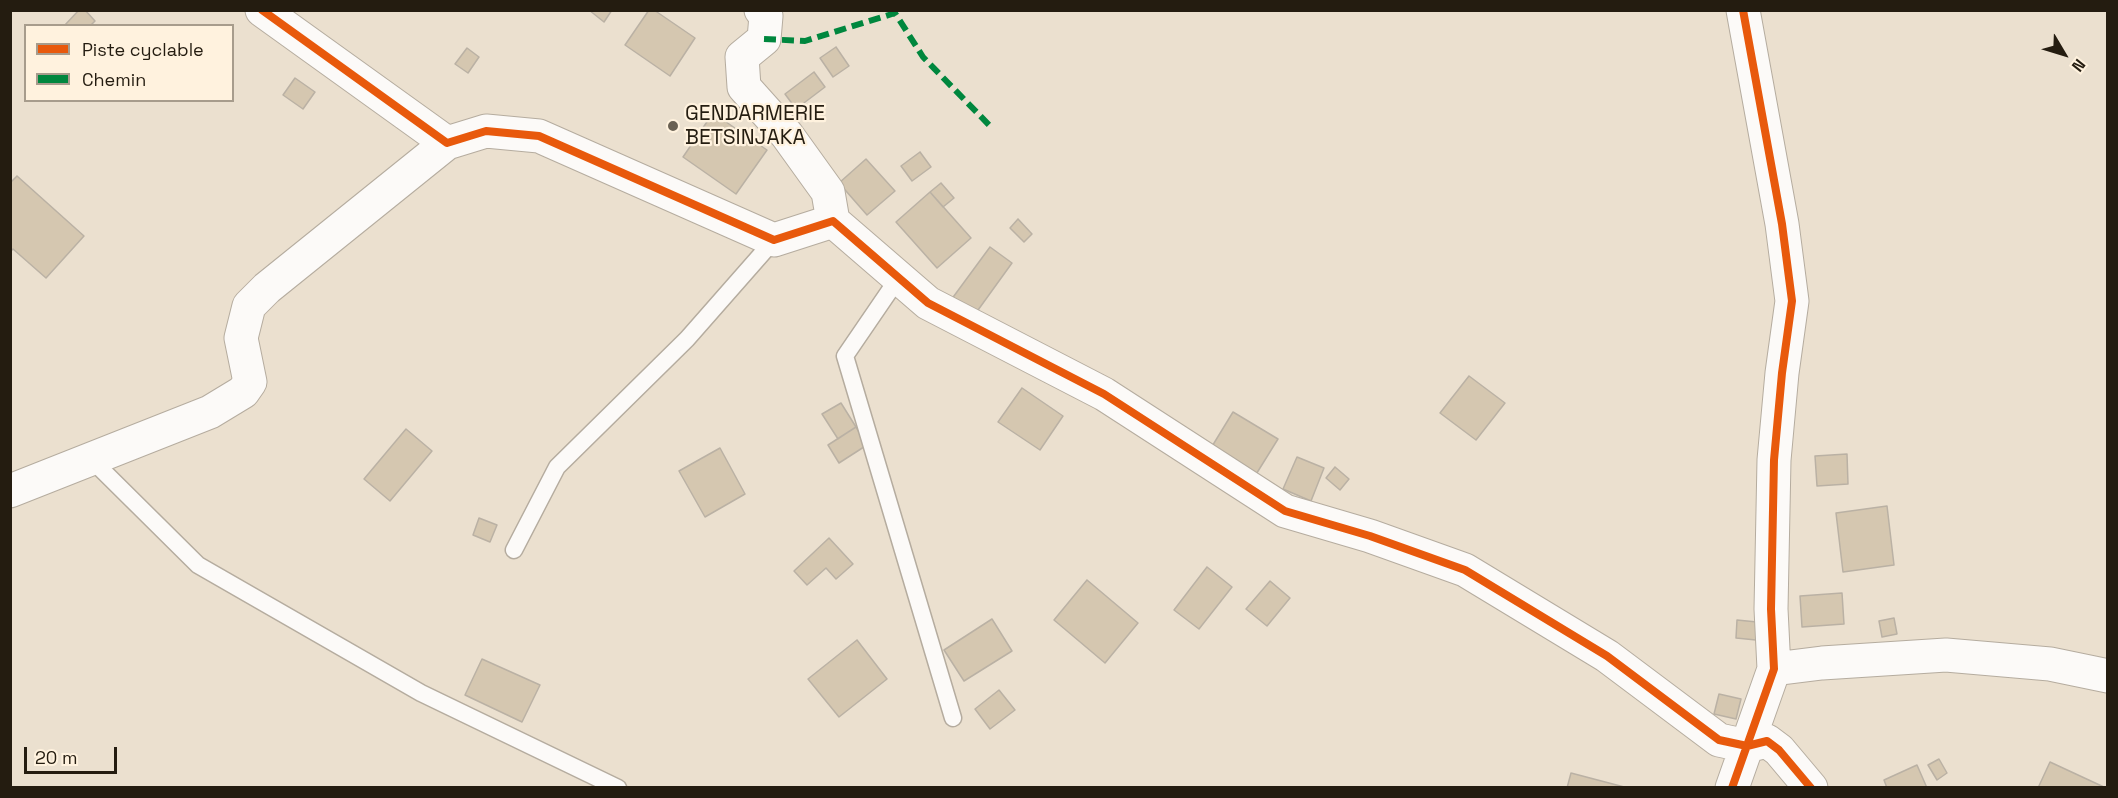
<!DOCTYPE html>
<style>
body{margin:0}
#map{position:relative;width:2118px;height:798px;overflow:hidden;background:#ebe0cf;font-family:"Space Grotesk",sans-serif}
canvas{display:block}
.frame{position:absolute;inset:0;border:12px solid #241c10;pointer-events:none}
.legend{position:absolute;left:24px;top:24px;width:210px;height:78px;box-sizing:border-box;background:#fff2de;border:2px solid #a79c8c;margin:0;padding:8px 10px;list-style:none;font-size:18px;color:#241c10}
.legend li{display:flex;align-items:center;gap:12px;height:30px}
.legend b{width:30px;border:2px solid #a79c8c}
.north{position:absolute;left:2034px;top:24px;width:60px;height:60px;-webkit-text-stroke:4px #fff2de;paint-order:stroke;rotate:128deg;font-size:16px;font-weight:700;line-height:24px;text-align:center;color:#241c10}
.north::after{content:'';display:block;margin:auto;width:21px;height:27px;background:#241c10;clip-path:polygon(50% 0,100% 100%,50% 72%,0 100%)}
.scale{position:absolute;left:24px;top:747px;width:93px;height:27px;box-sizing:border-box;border:3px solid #241c10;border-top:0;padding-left:8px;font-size:18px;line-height:21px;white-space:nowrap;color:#241c10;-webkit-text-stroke:4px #fff2de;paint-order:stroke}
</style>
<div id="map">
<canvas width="2118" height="798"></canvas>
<div class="frame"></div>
<ul class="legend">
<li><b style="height:8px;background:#e8590c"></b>Piste cyclable</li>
<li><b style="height:8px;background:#00873e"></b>Chemin</li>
</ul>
<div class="north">N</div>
<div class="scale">20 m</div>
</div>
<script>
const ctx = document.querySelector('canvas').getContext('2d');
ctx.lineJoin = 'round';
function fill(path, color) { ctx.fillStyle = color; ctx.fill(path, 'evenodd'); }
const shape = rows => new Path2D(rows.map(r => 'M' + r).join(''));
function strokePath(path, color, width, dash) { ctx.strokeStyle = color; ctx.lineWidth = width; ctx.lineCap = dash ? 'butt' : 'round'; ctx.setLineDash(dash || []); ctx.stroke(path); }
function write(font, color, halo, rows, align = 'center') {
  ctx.font = font + ' "Space Grotesk",sans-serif'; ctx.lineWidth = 4.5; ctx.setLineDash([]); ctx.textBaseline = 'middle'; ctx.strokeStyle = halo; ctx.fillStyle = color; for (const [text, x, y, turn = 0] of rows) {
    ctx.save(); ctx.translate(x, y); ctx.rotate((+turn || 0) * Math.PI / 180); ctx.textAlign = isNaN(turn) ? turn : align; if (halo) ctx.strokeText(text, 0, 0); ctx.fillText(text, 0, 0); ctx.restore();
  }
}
const building = shape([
 [79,10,85,10,95,21,90,26,64,26,79,10],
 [589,10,612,10,604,22,589,10],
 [649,10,654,10,695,38,670,76,625,45,649,10],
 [836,47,849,66,833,77,820,58,836,47],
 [467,48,479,57,468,73,455,64,467,48],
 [814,72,825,87,796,109,785,94,814,72],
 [295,78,315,92,303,109,283,95,295,78],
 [713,113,767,150,736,194,683,157,713,113],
 [920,152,931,167,912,181,901,166,920,152],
 [866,159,895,191,867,215,839,183,866,159],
 [17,176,84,236,46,278,13,249,10,252,10,183,17,176],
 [941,183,954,198,943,207,930,192,941,183],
 [930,192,971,238,937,268,896,222,930,192],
 [1018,219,1032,234,1024,242,1010,228,1018,219],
 [990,247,1012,263,973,317,951,300,990,247],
 [1469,376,1505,403,1476,440,1440,413,1469,376],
 [1022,388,1063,416,1040,450,998,422,1022,388],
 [841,403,856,427,838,439,822,414,841,403],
 [1233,412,1278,439,1255,476,1211,448,1233,412],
 [856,427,867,445,839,463,828,445,856,427],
 [406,429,432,451,390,501,364,479,406,429],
 [720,448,745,494,705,517,679,471,720,448],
 [1847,454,1848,484,1817,486,1815,456,1847,454],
 [1297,457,1324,468,1311,501,1283,489,1297,457],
 [1335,467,1349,479,1340,490,1326,478,1335,467],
 [1887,506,1894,565,1843,572,1836,513,1887,506],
 [479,518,497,525,490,542,473,535,479,518],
 [829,538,853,564,836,579,826,568,807,585,794,571,829,538],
 [1207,567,1232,587,1199,629,1174,610,1207,567],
 [1087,580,1138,623,1105,663,1054,620,1087,580],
 [1270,581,1290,598,1267,626,1246,609,1270,581],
 [1842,593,1844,624,1802,627,1800,596,1842,593],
 [1894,618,1897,634,1882,637,1879,621,1894,618],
 [992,619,1012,651,964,681,944,650,992,619],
 [1737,620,1757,622,1756,640,1736,638,1737,620],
 [857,640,887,679,839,717,808,679,857,640],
 [482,659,540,685,522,722,465,695,482,659],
 [999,690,1015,710,990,729,975,709,999,690],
 [1719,694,1741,699,1736,719,1714,714,1719,694],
 [1939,759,1947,773,1937,780,1928,765,1939,759],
 [2050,762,2106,788,2038,788,2050,762],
 [1917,765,1927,788,1887,788,1884,780,1917,765],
 [1571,773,1628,788,1567,788,1571,773]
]);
fill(building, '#d5c7b0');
strokePath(building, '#bab1a4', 1.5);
const lane = shape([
 [899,277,845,356,953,718],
 [91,459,198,565,421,693,618,788],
 [514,550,557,467,687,339,774,240]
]);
const street = shape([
 [262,10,447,143,486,131,539,136,774,240,833,221,928,303,1104,394,1285,511,1370,536,1465,570,1607,656,1719,740,1747,746,1767,741,1779,750,1811,788],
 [761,10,766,16,764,39,742,57,744,87,787,135,828,192,833,221],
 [10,491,210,412,243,392,250,382,241,338,249,306,267,288,447,143],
 [1774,669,1822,663,1946,655,2050,664,2108,676],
 [1732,788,1774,669,1771,609,1774,460,1782,373,1792,301,1782,224,1743,10]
]);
strokePath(lane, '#b5ac9f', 19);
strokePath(street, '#b5ac9f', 35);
strokePath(lane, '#fcfaf8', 16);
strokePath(street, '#fcfaf8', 33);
strokePath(shape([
 [764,39,805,41,895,13,923,57,992,128]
]), '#00873e', 6, [12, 6]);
strokePath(shape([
 [262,10,447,143,486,131,539,136,774,240,833,221,928,303,1104,394,1285,511,1370,536,1465,570,1607,656,1719,740,1747,746,1767,741,1779,750,1811,788],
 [1732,788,1774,669,1771,609,1774,460,1782,373,1792,301,1782,224,1743,10]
]), '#e8590c', 8);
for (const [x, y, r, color] of [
 [673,126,6,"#6a6153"]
]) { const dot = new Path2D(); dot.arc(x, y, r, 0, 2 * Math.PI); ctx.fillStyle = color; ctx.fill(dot); strokePath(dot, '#fff2de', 2); }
write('21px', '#241c10', '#fff2de', [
 ["GENDARMERIE",685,114],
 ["BETSINJAKA",685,138]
], 'left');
</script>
